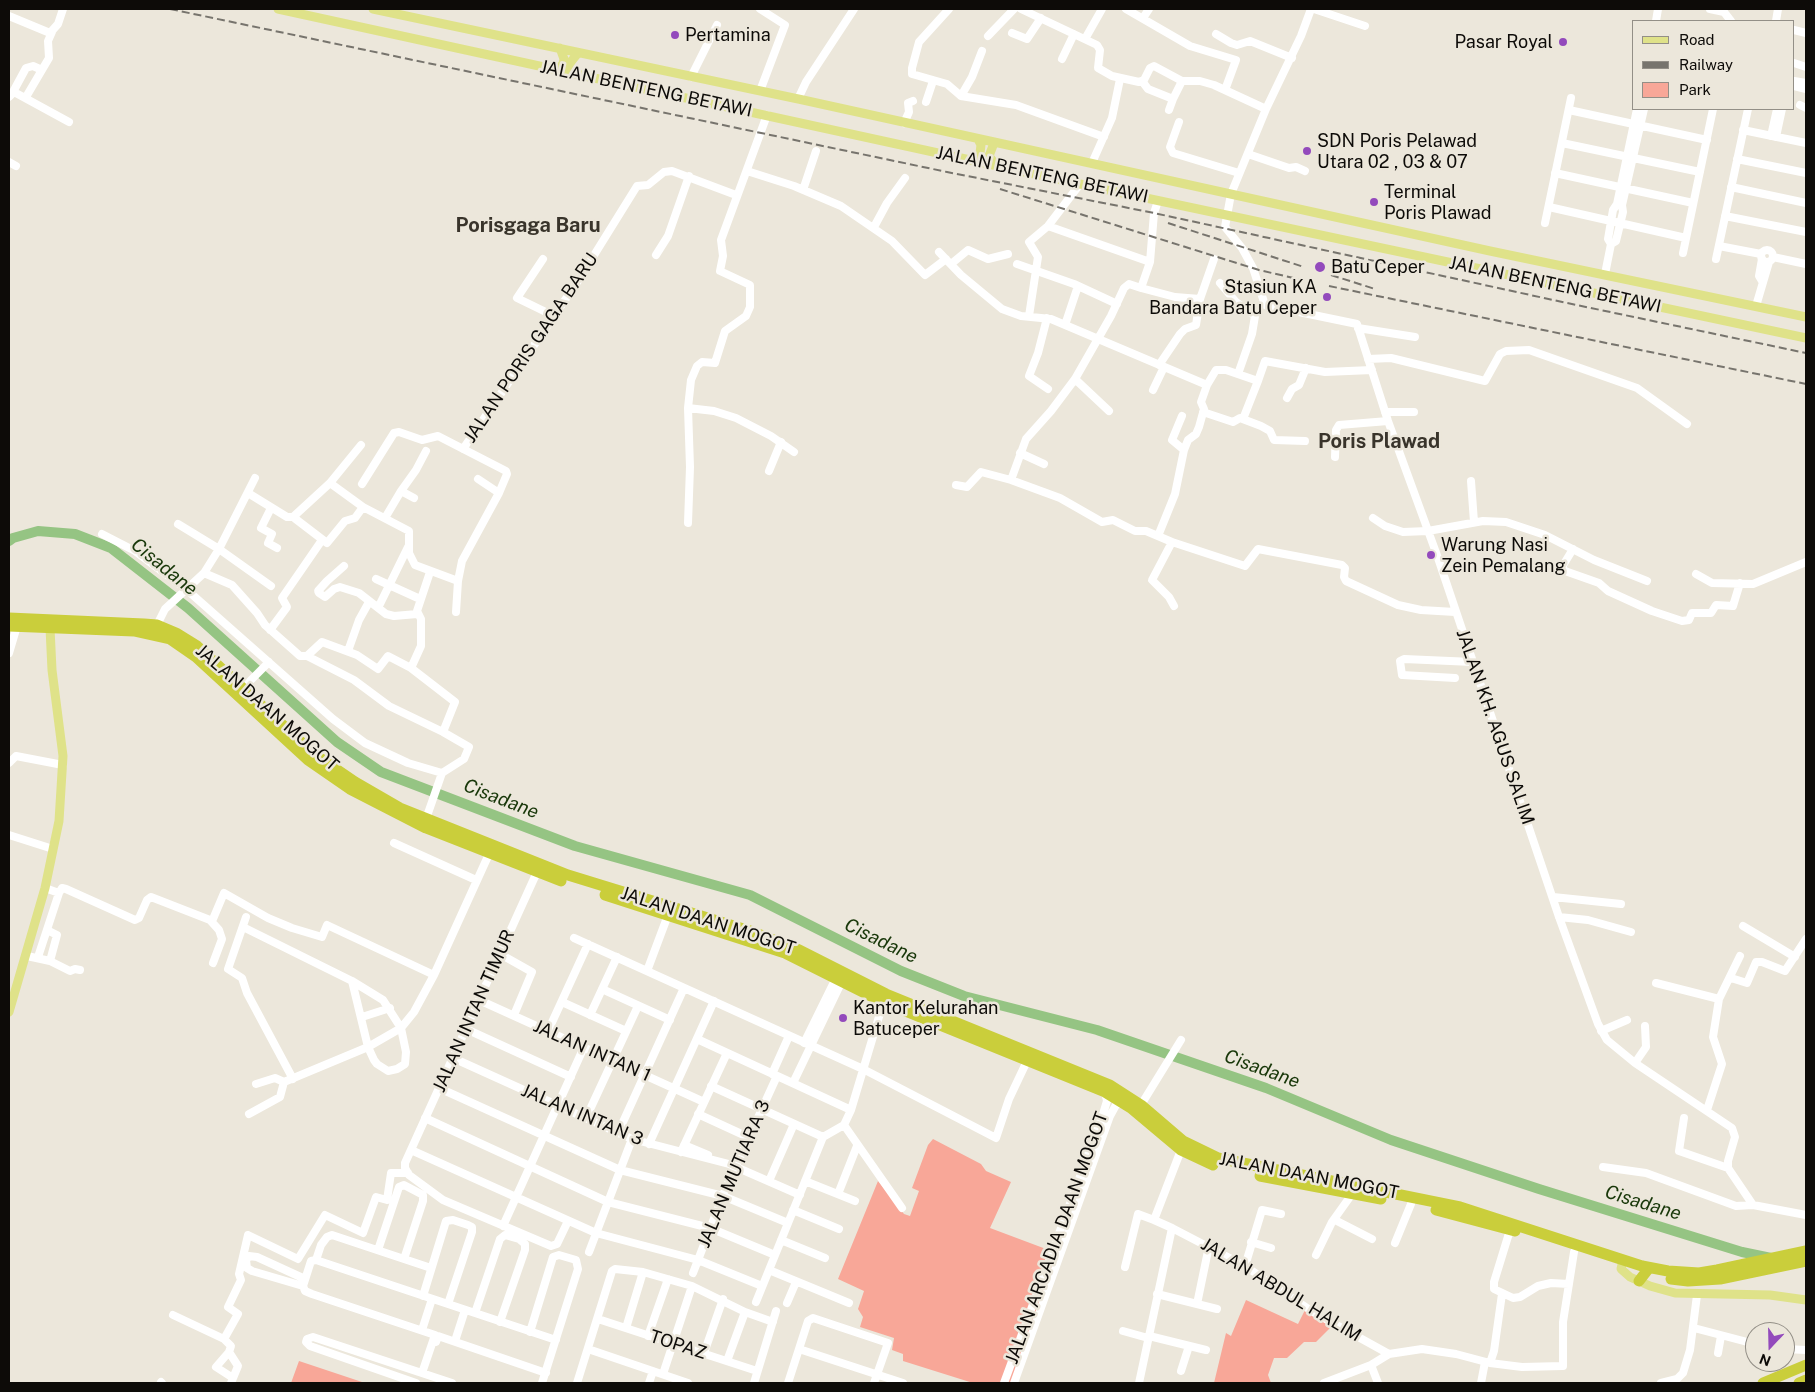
<!DOCTYPE html>
<style>
body{margin:0}
#map{position:relative;width:1815px;height:1392px;overflow:hidden;background:#ece7db;font-family:"Public Sans",sans-serif}
canvas{display:block}
.frame{position:absolute;inset:0;border:10px solid #0d0b08;pointer-events:none}
.legend{position:absolute;left:1632px;top:20px;width:162px;height:90px;box-sizing:border-box;background:#ece7db;border:1px solid #938f87;margin:0;padding:6px 9px;list-style:none;font-size:15px;color:#0d0b08}
.legend li{display:flex;align-items:center;gap:10px;height:25px}
.legend b{width:25px;border:1px solid #938f87}
.north{position:absolute;left:1745px;top:1322px;width:50px;height:50px;box-sizing:border-box;background:#ece7db;border:1px solid #938f87;border-radius:50%;rotate:201deg;font-size:14px;font-weight:700;line-height:20px;text-align:center;color:#0d0b08}
.north::after{content:'';display:block;margin:auto;width:18px;height:22px;background:#934abc;clip-path:polygon(50% 0,100% 100%,50% 72%,0 100%)}
</style>
<div id="map">
<canvas width="1815" height="1392"></canvas>
<div class="frame"></div>
<ul class="legend">
<li><b style="height:6px;background:#dfe289"></b>Road</li>
<li><b style="height:6px;background:#77746d"></b>Railway</li>
<li><b style="height:14px;background:#f8a798"></b>Park</li>
</ul>
<div class="north">N</div>
</div>
<script>
const ctx = document.querySelector('canvas').getContext('2d');
ctx.lineJoin = 'round';
function fill(path, color) { ctx.fillStyle = color; ctx.fill(path, 'evenodd'); }
const shape = rows => new Path2D(rows.map(r => 'M' + r).join(''));
function strokePath(path, color, width, dash) { ctx.strokeStyle = color; ctx.lineWidth = width; ctx.lineCap = dash ? 'butt' : 'round'; ctx.setLineDash(dash || []); ctx.stroke(path); }
function write(font, color, halo, rows, align = 'center') {
  ctx.font = font + ' "Public Sans",sans-serif'; ctx.lineWidth = 5; ctx.setLineDash([]); ctx.textBaseline = 'middle'; ctx.strokeStyle = halo; ctx.fillStyle = color; for (const [text, x, y, turn = 0] of rows) {
    ctx.save(); ctx.translate(x, y); ctx.rotate((+turn || 0) * Math.PI / 180); ctx.textAlign = isNaN(turn) ? turn : align; if (halo) ctx.strokeText(text, 0, 0); ctx.fillText(text, 0, 0); ctx.restore();
  }
}
fill(shape([
 [933,1139,981,1164,986,1171,1011,1182,990,1228,1062,1255,1016,1383,973,1383,903,1361,903,1354,892,1350,894,1338,860,1327,863,1317,858,1309,864,1291,838,1279,878,1181,904,1214,910,1216,919,1191,912,1188,928,1145],
 [1246,1300,1298,1324,1306,1308,1333,1325,1316,1342,1304,1342,1287,1358,1274,1358,1268,1375,1271,1383,1214,1383,1226,1333,1231,1336],
 [299,1361,365,1383,291,1383]
]), '#f8a798');
strokePath(shape([
 [9,541,13,538,38,531,75,534,111,548,188,608,337,742,381,772,575,846,750,895,901,971,964,996,1097,1030,1266,1088,1391,1140,1539,1189,1742,1252,1771,1258]
]), '#95c483', 10);
strokePath(shape([
 [760,9,785,25,760,91],
 [949,9,919,42,912,68,912,74,947,84,961,96,1016,105,1104,137],
 [1021,9,1097,45,1100,50,1098,68,1112,76,1139,82,1144,80,1150,68,1154,66,1182,81,1200,81,1214,85,1266,109],
 [1126,9,1190,46,1236,60,1225,90],
 [1311,9,1301,36,1266,109,1231,194,1225,227,1242,248,1253,268,1265,305,1357,324,1388,421,1438,558,1559,917,1598,1024,1607,1040,1635,1063,1732,1128,1735,1137,1728,1161,1728,1168,1753,1205,1806,1215],
 [1314,9,1365,26],
 [1710,9,1724,12,1731,21],
 [9,16,50,33,58,24,63,9],
 [1143,18,1149,9],
 [1656,21,1658,9],
 [1776,21,1778,9],
 [1794,30,1806,33],
 [1012,33,1027,39,1041,18],
 [1216,34,1231,43,1237,45,1250,41,1292,58],
 [988,36,1014,9],
 [1085,39,1102,9],
 [1062,59,1074,34],
 [1794,63,1806,67],
 [691,77,717,25],
 [1142,81,1148,89,1173,99,1169,110],
 [1794,81,1806,83],
 [1794,86,1806,89],
 [13,92,26,68,33,66,42,70],
 [961,96,972,77,982,51],
 [9,97,14,92,69,122],
 [26,97,49,58,48,41,52,32],
 [798,99,806,82,854,9],
 [1173,99,1182,81],
 [926,102,933,81],
 [1800,105,1806,108],
 [1569,110,1707,140],
 [767,115,721,240,723,256,720,271,750,285,750,307,746,316,725,331,715,363,702,362,697,366,691,380,688,408,714,411,736,418,771,436,794,452],
 [1179,122,1170,147,1173,153,1239,173],
 [904,123,909,112,908,103,913,101],
 [1743,130,1806,143],
 [1771,136,1777,109],
 [1776,137,1782,109],
 [1562,143,1700,172],
 [1248,154,1289,168,1296,167,1305,171],
 [1737,159,1806,173],
 [9,162,16,166],
 [1092,163,1112,118,1120,79],
 [747,171,794,186,841,206,892,241,925,275,946,259],
 [1555,173,1693,203],
 [1731,187,1806,203],
 [803,190,816,151],
 [1549,207,1686,238],
 [1725,216,1806,232],
 [1545,223,1571,98],
 [1048,226,1150,262],
 [874,227,887,203,905,178],
 [1611,244,1608,239,1613,210,1617,204,1637,109],
 [1719,246,1761,254],
 '1761 256a6 6 0 1 1 12 0a6 6 0 1 1-12 0Z',
 [939,252,961,275,1002,309,1021,316,1051,319,1207,385,1216,370,1226,370,1258,381,1265,361,1325,372,1372,370],
 [1683,253,1713,109],
 [656,255,668,236,689,176],
 [1773,257,1806,264],
 [543,259,517,298,554,316],
 [1716,259,1748,109],
 [951,264,968,250,988,259,1008,254],
 [1017,264,1074,284,1117,304],
 [1605,274,1611,244,1616,241,1623,212,1622,205,1644,109],
 [1762,281,1759,276,1762,259],
 [1220,283,1236,302,1255,316,1252,334,1238,374],
 [1141,288,1175,297,1200,299],
 [1756,306,1769,262],
 [1029,316,1038,257,1029,242,1048,226,1080,184],
 [1047,318,1038,353,1029,376,1048,389],
 [1065,325,1078,286],
 [1358,328,1415,337],
 [1368,359,1391,358,1485,381,1500,354,1506,351,1529,350,1637,388,1687,424],
 [1159,365,1180,334,1185,329,1196,325,1200,299,1214,259],
 [1075,379,1109,411],
 [1153,390,1164,367],
 [1287,398,1292,389,1299,385,1306,368],
 [1203,412,1233,422,1240,418,1261,426,1270,431,1274,440,1305,441],
 [1385,412,1414,412],
 [1182,416,1172,440,1184,450],
 [1243,419,1258,381],
 [463,449,578,281,637,186,648,185,664,172,672,171,736,195],
 [1020,453,1044,464],
 [1335,457,1336,430,1339,425,1388,421],
 [769,471,781,442],
 [478,479,499,493],
 [1011,480,1060,498,1102,522,1113,520,1135,531,1146,531,1172,542,1152,580,1169,597,1174,606],
 [1471,481,1474,522],
 [330,483,363,507,409,531,409,553,415,565,458,581],
 [362,484,394,433,399,432,422,440,438,436,506,471,507,474,499,493,462,561,458,581,456,612],
 [956,485,967,487,981,472,1011,480,1026,439,1051,411,1075,379,1111,316,1124,288,1129,284,1141,288,1150,262,1154,213,1158,201],
 [401,491,416,470,426,451],
 [248,493,287,517,293,517,327,543,345,521,355,518,363,507],
 [271,508,261,528,272,534,268,543,277,548],
 [293,517,330,483,361,445],
 [385,518,401,491,414,498],
 [1373,518,1385,526,1403,532,1428,531,1483,521,1506,522,1545,535,1594,560,1647,581],
 [688,523,690,467,688,408],
 [178,524,219,549,271,586],
 [102,534,135,551,187,590,333,719,365,743,408,763,442,773],
 [1158,536,1175,494,1184,450,1188,440,1196,434,1199,427,1204,409,1201,402,1207,385],
 [1172,542,1245,566,1258,549,1342,565,1345,568,1344,577,1346,581,1398,605,1421,610,1455,612],
 [1573,549,1562,567,1565,571,1599,583,1608,591,1652,611,1682,621,1689,620,1692,613,1711,613,1716,605,1733,606,1740,583],
 [344,566,327,581,318,591,319,593,325,597,334,589,340,587,359,593,386,614,394,616,417,614],
 [204,573,232,585,257,613,265,625,300,656,307,656,354,680,389,706,443,732],
 [1696,574,1712,583,1753,584,1806,562],
 [376,579,420,599],
 [378,608,408,547],
 [157,625,165,609,204,573,219,549,255,478],
 [270,630,287,607,282,598,322,540],
 [348,651,359,620,369,602],
 [9,653,17,626],
 [307,656,322,642,357,655,378,669,388,656,411,668],
 [1455,678,1402,675,1400,661,1404,659,1473,662],
 [243,688,269,662],
 [9,763,16,756,63,765],
 [426,819,442,773,464,759,469,747,443,732,455,702,411,668,421,646,421,619,417,611,430,572],
 [9,835,53,849],
 [394,843,476,880],
 [537,872,405,1163,405,1168,409,1175,443,1200,551,1246,557,1244,568,1221],
 [45,888,59,893,62,888,66,889,135,920,139,918,147,900,151,897,210,920,219,930,222,939,213,963],
 [1553,897,1621,904],
 [246,917,228,969,242,978,247,993,293,1079],
 [1559,917,1588,920,1631,932],
 [210,920,213,919,224,893,268,918,292,928,322,937,327,925,434,975],
 [1743,926,1795,957],
 [243,927,352,981],
 [47,930,57,935,50,961],
 [574,938,863,1069,996,1138,1009,1099,1027,1061],
 [500,954,532,972,514,1015],
 [27,956,50,961,70,971,75,969,80,970],
 [38,957,59,893],
 [647,971,668,915],
 [1731,978,1747,983,1756,962,1762,962,1785,971,1806,939],
 [352,981,383,1000,401,1028,406,1052,405,1064,397,1069,388,1071,377,1064,374,1060,368,1047,352,981],
 [1656,983,1719,999],
 [602,989,670,1020],
 [479,1000,704,1102],
 [884,1000,851,1110,844,1125,902,1208],
 [562,1002,626,1031],
 [590,1015,617,957],
 [362,1017,390,1008],
 [466,1029,571,1077],
 [548,1031,588,944],
 [1601,1031,1627,1020],
 [697,1039,851,1110],
 [804,1043,836,978],
 [453,1058,632,1139,729,1164,800,1195],
 [1635,1063,1646,1047,1645,1026],
 [772,1074,789,1036],
 [793,1083,842,981],
 [256,1084,275,1078,284,1082,368,1047,401,1028,414,1012,434,975,489,854],
 [711,1086,823,1137],
 [439,1088,620,1170,723,1196,788,1223],
 [1141,1105,1181,1040],
 [1707,1110,1722,1064,1713,1037,1719,999,1740,956],
 [249,1114,280,1097,284,1082],
 [698,1114,748,1137],
 [425,1118,608,1202,710,1228,775,1255],
 [586,1118,638,1006],
 [1684,1118,1679,1151,1728,1168],
 [618,1133,684,988],
 [649,1144,714,1001],
 [684,1145,708,1155],
 [411,1150,596,1233,698,1260,762,1286],
 [681,1152,727,1053],
 [1603,1167,1646,1173,1736,1206,1753,1205],
 [769,1181,794,1124],
 [805,1181,855,1201],
 [838,1194,857,1146],
 [793,1210,839,1229],
 [1335,1220,1372,1239],
 [503,1226,584,1047],
 [1172,1228,1245,1266,1313,1312,1389,1354],
 [1510,1230,1494,1282,1494,1289,1513,1298,1520,1297,1538,1286,1551,1283,1569,1284],
 [781,1240,825,1258],
 [1251,1242,1271,1248],
 [1395,1243,1411,1204],
 [378,1250,399,1187,404,1185,423,1195,423,1201,404,1259],
 [589,1252,632,1139],
 [1316,1255,1332,1222,1352,1194],
 [316,1260,556,1340],
 [1245,1266,1262,1210,1281,1214],
 [1125,1267,1138,1214,1154,1220],
 [769,1270,849,1303],
 [693,1273,725,1190,777,1076],
 [303,1286,252,1271,247,1268,246,1260,249,1256,257,1257,305,1279],
 [1157,1294,1217,1309],
 [423,1296,446,1221,453,1220,468,1225,472,1227,472,1232,448,1304],
 [756,1302,823,1137,844,1125],
 [787,1303,796,1282],
 [1197,1304,1209,1246],
 [475,1313,500,1239,505,1235,519,1239,525,1244,525,1250,500,1322],
 [173,1315,224,1339,231,1346,229,1352,216,1367,233,1378],
 [598,1319,757,1371],
 [626,1328,643,1272],
 [1694,1328,1755,1344],
 [422,1330,432,1299],
 [1123,1331,1148,1338],
 [530,1332,553,1257,559,1255,576,1260,578,1269,542,1383],
 [648,1336,668,1279],
 [1149,1336,1206,1350],
 [224,1339,238,1314,228,1307,241,1280,239,1274,248,1235,298,1259,325,1215,363,1233,376,1197,387,1200,391,1173,408,1173],
 [455,1341,465,1310],
 [436,1342,438,1336,546,1373],
 [588,1349,688,1383],
 [799,1349,903,1383],
 [1785,1349,1806,1350],
 [229,1352,238,1366,231,1383],
 [704,1353,723,1299],
 [1718,1353,1721,1336],
 [727,1361,745,1312],
 [1490,1363,1494,1351,1502,1294],
 [1371,1365,1378,1383],
 [1181,1371,1189,1346],
 [422,1373,435,1335,312,1294,305,1291,303,1286,311,1261,316,1260,321,1245,327,1237,332,1235,431,1268],
 [663,1374,692,1286],
 [161,1382,162,1383],
 [416,1383,310,1346,306,1342,307,1339,313,1337,452,1383],
 [577,1383,612,1271,615,1269,643,1272,692,1286,745,1312,773,1322],
 [649,1383,653,1371],
 [754,1383,776,1311],
 [788,1383,808,1321,813,1318,888,1343,874,1383],
 [1004,1383,1103,1114,1107,1101,1105,1092],
 [1014,1383,1110,1116,1116,1105,1123,1102],
 [1139,1383,1172,1228,1154,1220,1181,1150],
 [1324,1383,1371,1365,1389,1354,1422,1349,1456,1354,1490,1363,1522,1367,1563,1366,1563,1322,1574,1252],
 [1481,1383,1485,1362],
 [1661,1383,1677,1379,1683,1373,1690,1350,1697,1295]
]), '#fff', 8);
strokePath(shape([
 [278,9,1080,184,1806,338],
 [373,9,803,100,1490,251,1806,317],
 [557,70,563,64,564,59,560,48],
 [572,73,570,63,578,53],
 [994,143,989,156,995,164],
 [973,160,980,153,981,145,979,141],
 [9,1012,45,888,59,821,63,756,52,670,50,628],
 [1623,1260,1621,1269,1630,1277,1650,1286,1675,1293,1770,1295,1806,1300]
]), '#dfe289', 9);
strokePath(shape([
 [9,618,144,624,157,625,176,633,197,646,314,754,355,782,400,808,568,875,750,931,799,950,886,994,1110,1085,1141,1105,1183,1141,1218,1158,1460,1207,1642,1266,1668,1271,1699,1273,1717,1270,1806,1251],
 [9,626,134,631,170,639,196,657,308,760,350,789,426,828,561,881],
 [605,895,785,953,883,1002,1105,1092,1131,1108,1181,1150,1213,1165],
 [1260,1176,1381,1199],
 [1436,1210,1515,1231],
 [1671,1279,1688,1281,1720,1279,1806,1261],
 [1639,1281,1649,1268],
 [1763,1383,1806,1365],
 [1799,1383,1806,1380]
]), '#cace3b', 11);
strokePath(shape([
 [170,9,947,172,1154,213,1567,303,1806,353],
 [1000,189,1259,270,1302,280],
 [1168,223,1304,267],
 [1331,275,1375,289],
 [1329,286,1806,384]
]), '#77746d', 2, [8, 4]);
for (const [x, y, r, color] of [
 [675,35,5,"#934abc"],
 [1563,42,5,"#934abc"],
 [1307,151,5,"#934abc"],
 [1374,202,5,"#934abc"],
 [1320,267,6,"#934abc"],
 [1327,297,5,"#934abc"],
 [1431,555,5,"#934abc"],
 [843,1018,5,"#934abc"]
]) { const dot = new Path2D(); dot.arc(x, y, r, 0, 2 * Math.PI); ctx.fillStyle = color; ctx.fill(dot); strokePath(dot, '#ece7db', 2); }
write('18px', '#0d0b08', '#ece7db', [
 ["Pertamina",685,35],
 ["Pasar Royal",1553,42,"right"],
 ["SDN Poris Pelawad",1317,141],
 ["Utara 02 , 03 & 07",1317,162],
 ["Terminal",1384,192],
 ["Poris Plawad",1384,213],
 ["Batu Ceper",1331,267],
 ["Stasiun KA",1317,287,"right"],
 ["Bandara Batu Ceper",1317,308,"right"],
 ["Warung Nasi",1441,545],
 ["Zein Pemalang",1441,566],
 ["Kantor Kelurahan",853,1008],
 ["Batuceper",853,1029]
], 'left');
write('18px', '#0d0b08', '#ece7db', [
 ["JALAN BENTENG BETAWI",646,89,12],
 ["JALAN BENTENG BETAWI",1042,175,12],
 ["JALAN BENTENG BETAWI",1555,285,12],
 ["JALAN PORIS GAGA BARU",531,348,-56],
 ["JALAN DAAN MOGOT",267,708,41],
 ["JALAN KH. AGUS SALIM",1495,727,71],
 ["JALAN DAAN MOGOT",708,921,18],
 ["JALAN INTAN TIMUR",474,1011,-66],
 ["JALAN INTAN 1",592,1051,24],
 ["JALAN INTAN 3",582,1115,23],
 ["JALAN MUTIARA 3",734,1174,-67],
 ["JALAN DAAN MOGOT",1309,1176,11],
 ["JALAN ARCADIA DAAN MOGOT",1057,1238,-70],
 ["JALAN ABDUL HALIM",1281,1290,31],
 ["TOPAZ",678,1345,18]
]);
write('italic 19px', '#183709', '#ece7db', [
 ["Cisadane",164,567,39],
 ["Cisadane",501,799,21],
 ["Cisadane",881,941,26],
 ["Cisadane",1262,1069,20],
 ["Cisadane",1643,1203,17]
]);
write('bold 20px', '#39342b', '#ece7db', [
 ["Porisgaga Baru",528,226],
 ["Poris Plawad",1379,442]
]);
</script>
